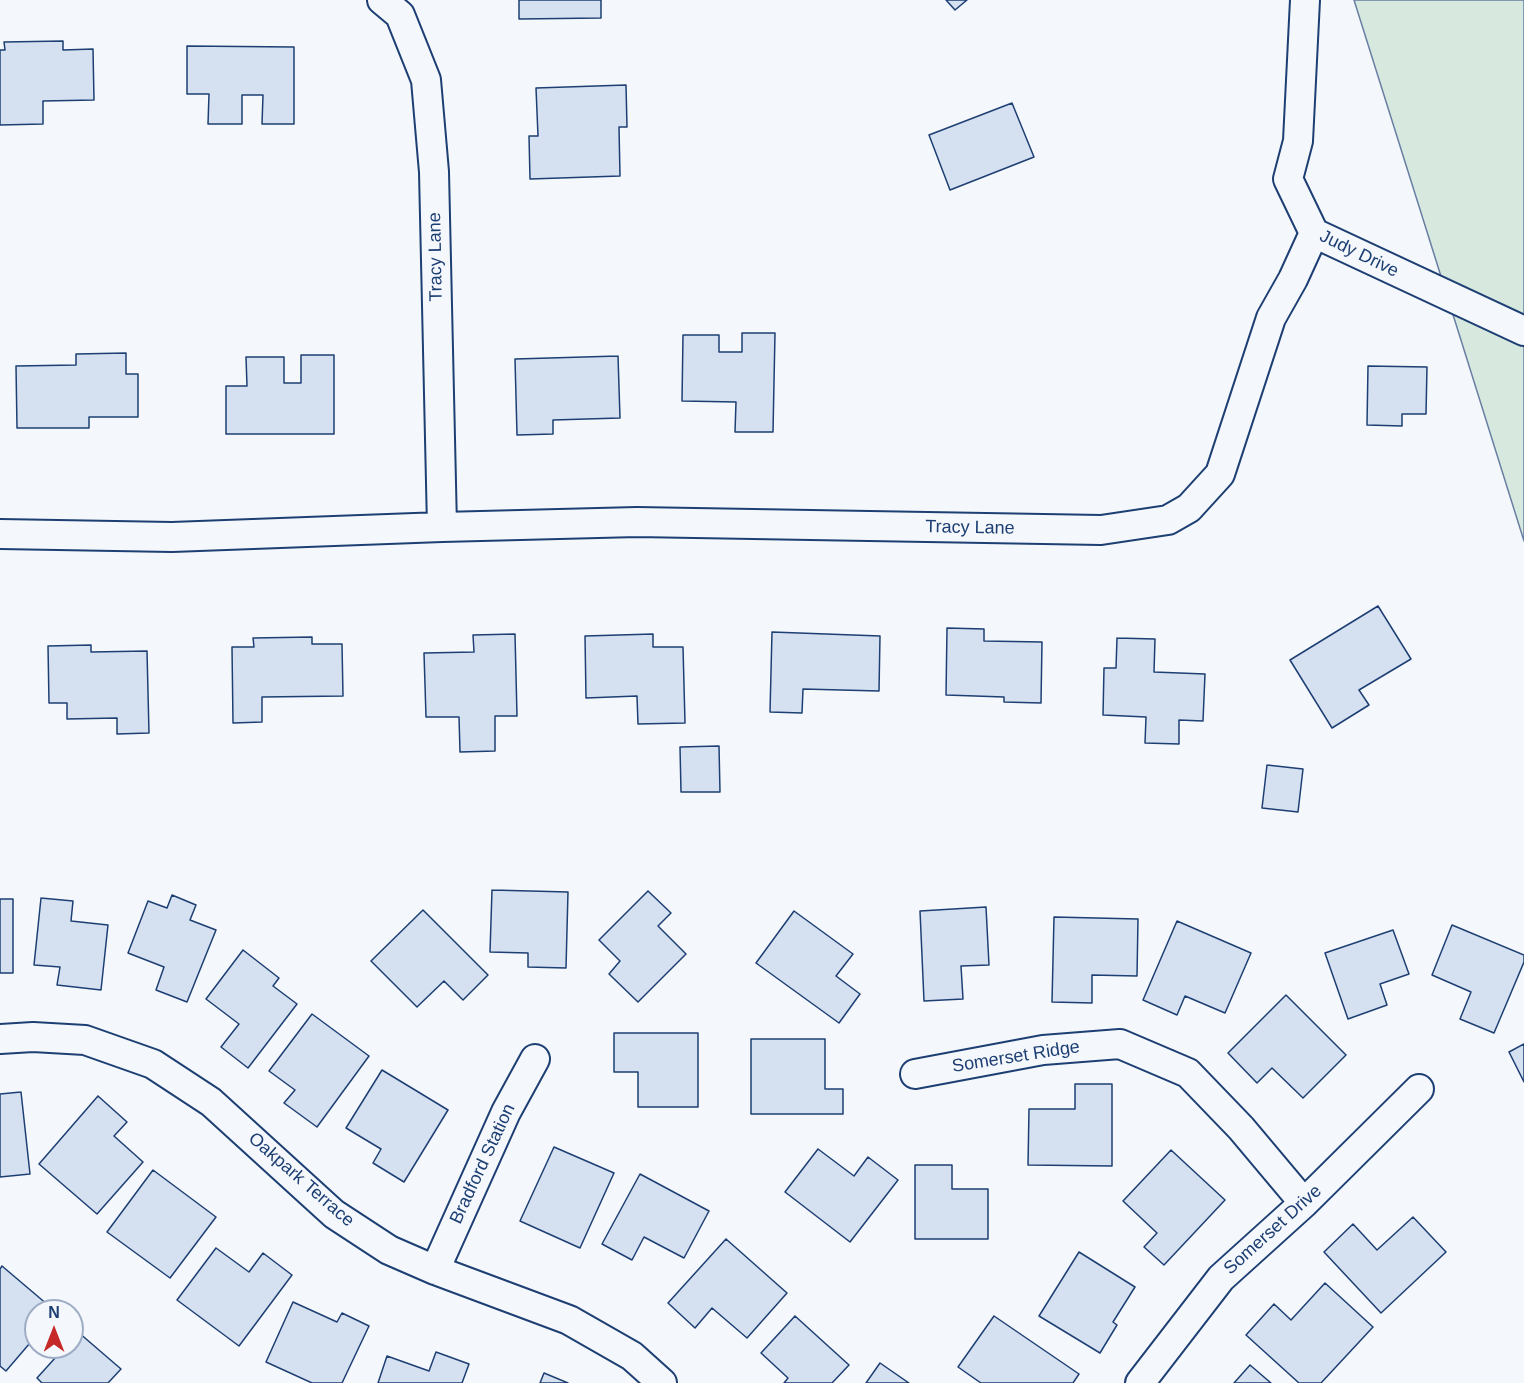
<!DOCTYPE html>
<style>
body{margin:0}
#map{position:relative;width:1524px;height:1383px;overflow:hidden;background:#f4f7fb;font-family:Arial,sans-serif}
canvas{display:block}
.north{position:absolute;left:24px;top:1299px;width:60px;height:60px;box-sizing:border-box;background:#f4f7fb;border:2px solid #9eadc5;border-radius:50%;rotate:0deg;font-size:16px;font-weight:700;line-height:24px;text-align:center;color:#1d3f73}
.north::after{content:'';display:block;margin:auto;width:21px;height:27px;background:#c62828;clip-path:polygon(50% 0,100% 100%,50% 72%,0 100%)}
</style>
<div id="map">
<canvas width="1524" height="1383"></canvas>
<div class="north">N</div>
</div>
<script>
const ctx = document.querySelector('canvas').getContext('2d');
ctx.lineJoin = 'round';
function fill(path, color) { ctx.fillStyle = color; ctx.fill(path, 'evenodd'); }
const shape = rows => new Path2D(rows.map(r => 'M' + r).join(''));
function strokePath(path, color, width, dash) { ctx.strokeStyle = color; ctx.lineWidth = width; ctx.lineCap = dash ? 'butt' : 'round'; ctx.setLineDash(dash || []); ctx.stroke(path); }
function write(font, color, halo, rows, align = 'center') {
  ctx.font = font + ' Arial,sans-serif'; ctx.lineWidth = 4.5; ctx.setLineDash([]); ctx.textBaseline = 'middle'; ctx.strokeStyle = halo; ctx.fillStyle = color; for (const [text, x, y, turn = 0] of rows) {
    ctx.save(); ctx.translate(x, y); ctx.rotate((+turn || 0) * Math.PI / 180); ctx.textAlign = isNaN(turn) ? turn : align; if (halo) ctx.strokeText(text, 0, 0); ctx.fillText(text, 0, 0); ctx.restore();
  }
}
const green = shape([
 [1354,0,1524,0,1524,541,1423,219,1354,0]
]);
fill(green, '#d7e8df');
strokePath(green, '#687fa3', 1.5);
const building = shape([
 [519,0,601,0,601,18,519,19,519,0],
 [946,0,967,0,955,10,946,0],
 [63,41,63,50,93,49,94,100,43,101,43,124,0,125,0,50,5,50,4,42,63,41],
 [187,46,294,47,294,124,262,124,263,95,242,95,242,124,208,124,209,94,187,94,187,46],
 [626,85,627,127,619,127,620,176,530,179,529,136,538,136,536,88,626,85],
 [1012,103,1034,157,950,190,929,135,1012,103],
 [742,333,775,333,773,432,735,432,736,402,682,401,683,335,719,335,719,352,742,352,742,333],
 [126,353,126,374,138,374,138,417,89,417,89,428,17,428,16,366,76,365,76,354,126,353],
 [301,355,334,355,334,434,226,434,226,386,247,386,246,357,284,357,284,383,301,383,301,355],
 [618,356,620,418,553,420,553,434,517,435,515,359,618,356],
 [1368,366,1427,367,1426,414,1402,414,1402,426,1367,425,1368,366],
 [1378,606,1411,659,1359,690,1369,705,1332,728,1290,660,1378,606],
 [947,628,984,629,984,641,1042,642,1041,703,1004,702,1004,697,946,695,947,628],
 [772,632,880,636,879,691,803,689,802,713,770,712,772,632],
 [515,634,517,716,495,716,495,751,460,752,459,717,426,717,424,653,474,652,473,635,515,634],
 [653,634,653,647,683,647,685,723,638,724,637,696,586,698,585,636,653,634],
 [312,637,312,644,342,644,343,696,262,697,262,722,233,723,232,647,254,647,253,638,312,637],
 [1117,638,1155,639,1154,672,1205,674,1203,721,1179,720,1179,744,1145,743,1146,717,1103,715,1104,668,1116,668,1117,638],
 [91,645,91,652,147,651,149,733,117,734,117,718,67,719,67,703,49,703,48,646,91,645],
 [719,746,720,792,681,792,680,747,719,746],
 [1267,765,1303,769,1298,812,1262,808,1267,765],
 [492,890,568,892,566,968,528,967,528,953,490,952,492,890],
 [648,891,671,913,658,926,686,954,638,1002,609,974,620,961,599,940,648,891],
 [172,895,196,905,190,920,216,930,187,1002,156,990,164,967,128,953,148,901,167,908,172,895],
 [41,898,73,901,71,921,108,925,101,990,57,985,60,967,34,965,41,898],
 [0,899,13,899,13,973,0,973,0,899],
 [986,907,989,965,961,966,963,999,924,1001,920,911,986,907],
 [423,910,488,975,463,1000,444,981,417,1007,371,961,423,910],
 [794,911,853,954,836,976,860,994,839,1023,756,963,794,911],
 [1054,917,1138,919,1137,976,1092,975,1092,1003,1052,1002,1054,917],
 [1177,921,1251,953,1225,1013,1185,996,1177,1015,1143,1000,1177,921],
 [1452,925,1524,955,1524,962,1494,1033,1460,1019,1471,992,1432,975,1452,925],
 [1393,930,1409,974,1380,984,1387,1005,1348,1019,1325,953,1393,930],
 [243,950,279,978,273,986,297,1004,248,1068,221,1047,239,1024,206,999,243,950],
 [1286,995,1346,1055,1303,1098,1272,1068,1257,1083,1228,1053,1286,995],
 [312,1014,369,1056,317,1127,284,1103,295,1090,269,1071,312,1014],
 [614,1033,698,1033,698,1107,638,1107,638,1072,614,1072,614,1033],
 [751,1039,825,1039,825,1089,843,1089,843,1114,751,1114,751,1039],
 [1524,1044,1524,1082,1509,1052,1524,1044],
 [382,1070,448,1110,404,1182,373,1163,381,1149,346,1128,382,1070],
 [1075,1084,1112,1084,1112,1166,1028,1165,1029,1109,1075,1109,1075,1084],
 [21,1092,30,1174,0,1177,0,1094,21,1092],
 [98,1096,127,1122,114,1136,143,1162,97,1214,39,1164,98,1096],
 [554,1147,614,1173,580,1248,520,1221,554,1147],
 [818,1149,854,1176,868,1157,898,1180,850,1242,785,1192,818,1149],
 [1171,1150,1225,1200,1164,1265,1144,1247,1157,1233,1123,1201,1171,1150],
 [915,1165,952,1165,952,1189,988,1189,988,1239,915,1239,915,1165],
 [153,1170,216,1217,170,1278,107,1232,153,1170],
 [640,1174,709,1211,684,1258,644,1237,632,1260,602,1244,640,1174],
 [1413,1217,1446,1252,1381,1313,1324,1252,1353,1224,1377,1250,1413,1217],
 [726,1239,787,1293,747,1338,712,1308,695,1328,668,1303,726,1239],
 [216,1248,249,1272,263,1253,292,1275,239,1346,177,1300,216,1248],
 [1079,1252,1135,1287,1113,1322,1117,1325,1100,1353,1039,1316,1079,1252],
 [2,1266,55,1311,36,1311,36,1336,6,1371,0,1366,0,1269,2,1266],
 [1325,1283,1373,1327,1321,1383,1299,1383,1246,1335,1274,1304,1291,1320,1325,1283],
 [293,1302,337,1322,342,1313,369,1326,342,1383,312,1383,266,1362,293,1302],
 [795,1316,849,1365,832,1383,784,1383,788,1378,761,1353,795,1316],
 [994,1316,1079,1374,1073,1383,981,1383,958,1367,994,1316],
 [78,1332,121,1369,108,1383,42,1383,37,1378,65,1347,72,1347,72,1339,78,1332],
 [436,1352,469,1364,462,1383,378,1383,387,1356,429,1371,436,1352],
 [880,1363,909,1383,866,1383,880,1363],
 [1250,1365,1271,1383,1234,1383,1250,1365],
 [544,1373,568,1383,540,1383,544,1373]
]);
fill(building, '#d5e0f0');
strokePath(building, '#1d3f73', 1.5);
const street = shape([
 [1305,0,1298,141,1288,179,1314,233,1524,331],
 [442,527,637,522,1101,530,1168,520,1189,508,1220,474,1271,318,1293,279,1314,233],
 [0,534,172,537,442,527,434,172,426,80,400,15,382,0],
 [0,1039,33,1037,85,1040,153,1064,211,1102,334,1214,389,1250,435,1270,569,1320,632,1356,662,1383],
 [915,1074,1043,1050,1120,1044,1188,1073,1241,1128,1304,1203],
 [435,1270,506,1112,535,1059],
 [1140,1383,1221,1278,1304,1203,1419,1089]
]);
strokePath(street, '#1d3f73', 32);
strokePath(street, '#f4f7fb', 28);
write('18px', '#1d3f73', '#f4f7fb', [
 ["Judy Drive",1359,254,26],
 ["Tracy Lane",436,257,-91],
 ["Tracy Lane",970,528,1],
 ["Somerset Ridge",1016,1057,-9],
 ["Bradford Station",483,1164,-65],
 ["Oakpark Terrace",301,1180,41],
 ["Somerset Drive",1273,1230,-42]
]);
</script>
